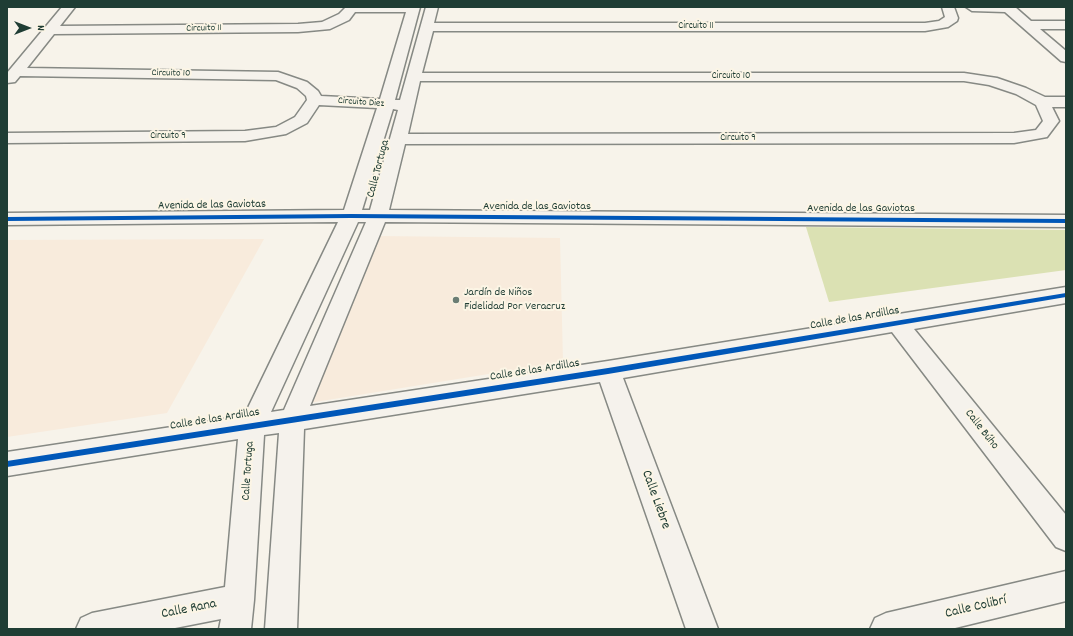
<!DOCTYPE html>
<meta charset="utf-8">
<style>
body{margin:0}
#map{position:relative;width:1073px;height:636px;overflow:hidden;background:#f7f3ea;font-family:Dekko,sans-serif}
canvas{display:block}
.frame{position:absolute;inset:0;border:8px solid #1f3d34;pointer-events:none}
.north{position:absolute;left:8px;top:8px;width:40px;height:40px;-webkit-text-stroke:3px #fcf5e5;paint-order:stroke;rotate:90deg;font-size:11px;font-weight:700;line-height:16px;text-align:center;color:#1f3d34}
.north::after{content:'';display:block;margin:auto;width:14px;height:18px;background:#1f3d34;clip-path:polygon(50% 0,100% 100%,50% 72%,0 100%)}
</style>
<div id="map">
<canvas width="1073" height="636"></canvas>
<div class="frame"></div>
<div class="north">N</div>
</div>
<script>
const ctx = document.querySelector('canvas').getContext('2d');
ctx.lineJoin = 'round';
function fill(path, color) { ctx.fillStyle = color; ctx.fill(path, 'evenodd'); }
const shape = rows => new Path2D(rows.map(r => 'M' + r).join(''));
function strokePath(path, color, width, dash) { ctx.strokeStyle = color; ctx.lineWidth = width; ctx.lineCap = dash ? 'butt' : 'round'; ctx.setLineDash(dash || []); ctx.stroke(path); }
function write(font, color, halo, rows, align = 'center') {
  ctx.font = font + ' Dekko,sans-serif'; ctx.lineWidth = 4; ctx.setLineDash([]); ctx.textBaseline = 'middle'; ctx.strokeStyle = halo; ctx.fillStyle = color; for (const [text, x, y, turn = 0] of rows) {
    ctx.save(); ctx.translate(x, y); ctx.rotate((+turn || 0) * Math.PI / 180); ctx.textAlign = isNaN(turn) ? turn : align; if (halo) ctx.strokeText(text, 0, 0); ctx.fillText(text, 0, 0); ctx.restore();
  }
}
fill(shape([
 [377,236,560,238,563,362,309,403],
 [264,239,167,413,7,437,7,240]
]), '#f8ebdc');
fill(shape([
 [806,227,1066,230,1066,270,829,302]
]), '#dbe1b3');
const minor = shape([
 [62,7,75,7,60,26,298,24,322,22,339,14,346,7,420,7,395,100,400,100,426,7,438,7,434,23,925,23,939,21,945,17,942,7,954,7,958,18,957,21,948,27,925,31,433,31,422,73,964,73,997,78,1026,88,1045,97,1066,97,1066,107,1052,107,1059,121,1047,137,1014,143,405,144,389,210,1066,215,1066,227,385,222,310,406,608,361,1066,287,1066,303,914,329,1066,515,1066,551,1056,547,892,332,623,378,718,629,686,629,600,382,304,429,297,629,265,629,279,433,264,435,254,600,251,629,219,629,221,619,170,629,76,629,81,618,92,613,225,587,238,439,7,476,7,452,244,416,338,222,7,225,7,213,344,210,377,108,319,105,307,123,286,134,245,141,7,143,7,133,245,131,276,127,295,117,307,100,306,96,297,88,276,80,20,76,15,82,7,83,7,73,62,7],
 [355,12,406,12,380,99,321,96,318,91,307,82,278,72,27,68,54,34,298,32,330,29,349,20,355,12],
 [420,81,964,81,989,85,1016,94,1036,105,1043,121,1036,130,1014,133,408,134,420,81],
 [393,109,398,110,370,210,362,210,393,109],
 [358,222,366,222,284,410,271,412,358,222],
 [966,7,1015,7,1031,21,1066,21,1066,29,1040,29,1066,51,1066,62,1061,61,1005,12,972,11,966,7],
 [1066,571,1066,601,951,629,870,629,875,618,886,613,1066,571]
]);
strokePath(minor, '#868984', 3);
fill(minor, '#f5f2ec');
fill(shape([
 [351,214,1066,219,1066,223,351,218,7,221,7,217,351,214],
 [1066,293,1066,297,608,374,7,467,7,461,608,368,1066,293]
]), '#0057b8');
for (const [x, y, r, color] of [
 [456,300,4,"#6b7d74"]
]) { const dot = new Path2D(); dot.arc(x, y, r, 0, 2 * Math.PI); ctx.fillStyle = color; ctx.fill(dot); strokePath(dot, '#fcf5e5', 1.5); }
write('10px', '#1f3d34', '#fcf5e5', [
 ["Circuito 11",696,27],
 ["Circuito 11",204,29,-1],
 ["Circuito 10",171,74,1],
 ["Circuito 10",731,77],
 ["Circuito Diez",361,103,4],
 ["Circuito 9",168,137],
 ["Circuito 9",738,139]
]);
write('12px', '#1f3d34', '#fcf5e5', [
 ["Calle Tortuga",379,169,-75],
 ["Avenida de las Gaviotas",212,206,-1],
 ["Avenida de las Gaviotas",537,207],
 ["Avenida de las Gaviotas",861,209],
 ["Calle de las Ardillas",855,319,-10],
 ["Calle de las Ardillas",535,371,-9],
 ["Calle de las Ardillas",215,420,-9],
 ["Calle Búho",981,430,52],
 ["Calle Tortuga",249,471,-86]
]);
write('12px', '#1f3d34', '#fcf5e5', [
 ["Jardín de Niños",464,293],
 ["Fidelidad Por Veracruz",464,307]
], 'left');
write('14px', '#1f3d34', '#fcf5e5', [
 ["Calle Liebre",655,500,70],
 ["Calle Colibrí",976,608,-13],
 ["Calle Rana",189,610,-11]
]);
</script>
